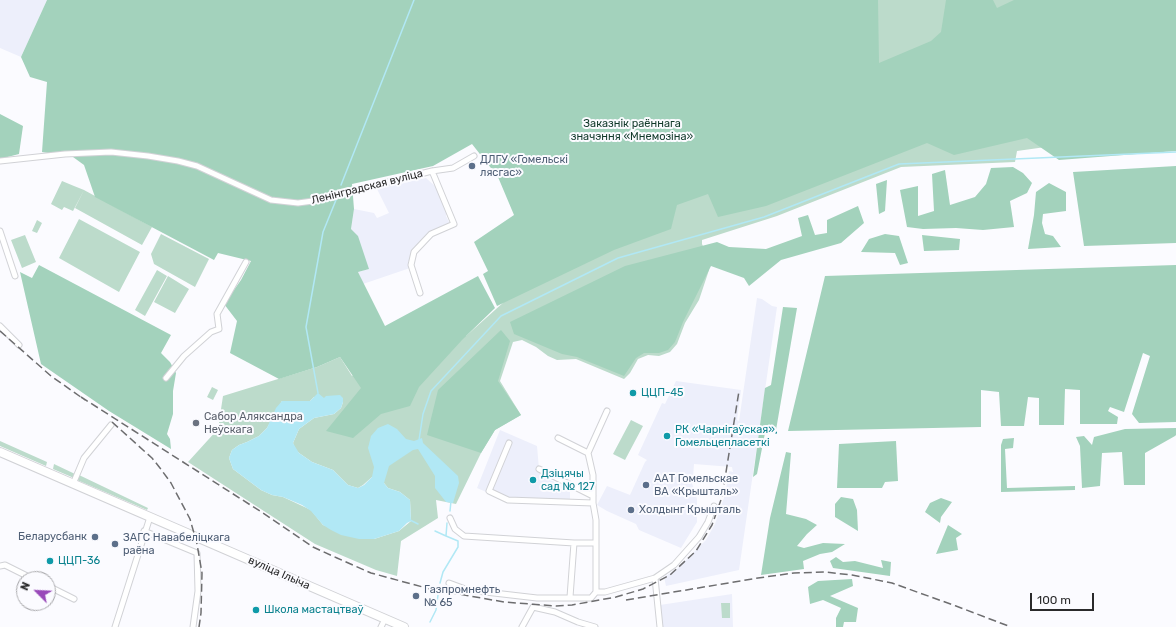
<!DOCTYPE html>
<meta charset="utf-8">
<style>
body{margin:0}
#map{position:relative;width:1176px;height:627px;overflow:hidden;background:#fbfbff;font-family:Rubik,sans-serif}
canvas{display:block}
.north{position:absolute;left:16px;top:571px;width:40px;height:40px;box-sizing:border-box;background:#fbfbff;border:1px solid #a7a7aa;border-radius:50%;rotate:294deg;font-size:11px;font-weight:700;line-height:16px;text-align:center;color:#2a2a2b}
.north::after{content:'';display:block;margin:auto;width:14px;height:18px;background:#9949b9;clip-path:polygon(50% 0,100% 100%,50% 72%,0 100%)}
.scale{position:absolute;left:1030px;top:593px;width:64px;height:18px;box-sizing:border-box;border:2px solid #2a2a2b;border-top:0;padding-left:5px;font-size:12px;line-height:14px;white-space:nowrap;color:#2a2a2b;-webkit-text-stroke:3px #fbfbff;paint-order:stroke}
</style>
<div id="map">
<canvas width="1176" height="627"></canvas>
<div class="north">N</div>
<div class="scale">100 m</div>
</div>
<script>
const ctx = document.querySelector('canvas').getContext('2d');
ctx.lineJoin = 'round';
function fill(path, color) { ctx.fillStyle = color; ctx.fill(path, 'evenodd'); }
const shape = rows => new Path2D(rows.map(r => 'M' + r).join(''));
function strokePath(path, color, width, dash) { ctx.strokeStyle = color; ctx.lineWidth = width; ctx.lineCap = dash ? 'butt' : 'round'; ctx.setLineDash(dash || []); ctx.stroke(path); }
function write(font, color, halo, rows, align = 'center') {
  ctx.font = font + ' Rubik,sans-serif'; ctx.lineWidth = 4; ctx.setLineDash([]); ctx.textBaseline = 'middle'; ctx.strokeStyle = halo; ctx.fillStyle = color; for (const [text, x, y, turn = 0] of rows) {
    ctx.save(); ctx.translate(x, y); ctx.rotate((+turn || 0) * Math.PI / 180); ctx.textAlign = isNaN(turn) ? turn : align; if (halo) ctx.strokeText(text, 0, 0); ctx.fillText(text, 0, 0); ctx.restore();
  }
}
fill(shape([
 [0,0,47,0,21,57,0,48],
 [426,178,436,187,447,211,446,216,450,224,426,236,408,262,410,268,363,284,358,272,368,269,351,229,354,209,374,213,377,218,389,213,377,189],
 [757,298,762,299,772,306,777,307,739,570,666,586,664,577,677,569,706,540,715,524,725,495,729,471,733,472,732,467,694,464,693,478,691,480,697,499,697,522,681,548,639,530,636,524,607,511,597,505,607,486,630,495,645,462,647,460,638,455,662,403,665,404,676,381,741,390,737,420,739,421],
 [500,430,537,446,539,469,547,479,570,488,570,505,509,502,477,488],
 [732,594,733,627,663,627,660,605]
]), '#edeffb');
fill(shape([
 [327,0,1176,0,1060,145,1017,151,1015,162,901,167,777,216,702,240,702,244,707,255,709,270,699,300,685,323,677,344,670,352,659,356,648,355,638,359,630,373,624,379,576,359,557,360,548,356,536,347,522,340,513,342,500,381,521,415,495,430,481,453,456,504,436,500,438,518,401,541,397,576,376,570,315,544,188,462,218,429,223,396,317,367,340,357,352,376,439,299,466,336,505,301,546,281,513,183],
 [314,397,343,402,341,408,334,414,314,418,299,429,293,443,295,449,299,453,312,462,333,470,348,485,358,488,363,485,372,477,384,483,388,488,400,492,410,500,411,521,399,531,374,539,323,525,311,510,283,497,272,495,261,490,233,469,229,458,232,450,239,445,247,442,259,436,267,428,282,401,310,401],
 [62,181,74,186,72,191,74,186,84,190,73,211,64,207,62,210,51,204],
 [84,190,152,227,142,245,75,208],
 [79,219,140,252,119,292,59,258],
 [37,220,42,223,37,233,32,231],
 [161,234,209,259,195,287,154,264,151,254],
 [25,235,36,262,22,268,11,240],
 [157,270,167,276,145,316,135,310],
 [168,276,189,289,175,313,154,302],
 [212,387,218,390,213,400,207,397],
 [631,420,643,426,625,460,613,454],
 [0,441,47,462,46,466,0,446],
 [54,464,75,474,74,478,53,469],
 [79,475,148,508,147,510,77,480],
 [721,603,730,603,730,618,722,618]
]), '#bcdbcb');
fill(shape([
 [47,0,878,0,879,63,931,41,941,32,946,0,993,0,997,8,1014,0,1176,0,1176,151,1059,160,1027,138,954,155,927,143,766,206,718,217,708,194,677,205,671,229,614,250,497,306,483,274,488,271,474,242,514,215,498,177,472,144,433,166,352,184,354,209,351,229,358,236,369,269,358,272,385,326,478,276,495,308,462,340,419,387,410,406,381,414,353,438,326,431,361,388,340,357,317,367,279,379,230,353,237,321,224,304,241,280,251,261,218,253,214,260,95,197,84,165,73,157,42,152,47,82,30,77,21,57],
 [0,114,23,126,19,154,0,159],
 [1176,166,1176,243,1084,246,1073,172],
 [1013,167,1023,173,1032,183,1027,193,1010,201,1014,227,983,230,956,228,923,229,907,227,900,190,918,186,918,216,934,211,932,174,945,170,950,205,975,197,986,184,991,168],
 [887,180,885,211,879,214,876,184],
 [1049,183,1066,192,1066,211,1043,214,1042,223,1045,234,1053,236,1061,247,1028,249,1034,215,1036,192],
 [858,206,864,223,841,243,781,260,749,286,744,278,711,266,683,322,675,342,668,350,659,353,644,353,636,358,624,376,577,357,562,354,514,334,510,322,625,266,717,242,729,247,766,249,802,236,798,218,808,215,815,235,827,233,827,220],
 [885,234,899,236,908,263,900,265,895,253,861,252,869,239],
 [922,235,960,239,959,250,924,251],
 [39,265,171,335,161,353,170,362,176,373,173,391,173,414,167,434,170,439,171,449,109,411,41,364,20,272,32,278],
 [1176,265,1176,422,1139,423,1132,414,1150,356,1143,353,1124,412,1110,407,1108,411,1118,417,1117,424,1080,424,1080,390,1065,389,1064,425,1039,425,1039,398,1028,397,1024,426,1001,426,999,392,981,390,981,427,788,431,825,276],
 [783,307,797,308,776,430,765,433,757,474,753,477,765,388,771,385],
 [501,330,510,341,498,381,521,415,495,430,481,453,427,435,438,390],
 [1176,428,1176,435,1175,436,1145,453,1145,485,1124,485,1122,452,1102,453,1100,486,1082,488,1080,446,1076,437,1084,436,1092,445,1094,437,1125,429],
 [1014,438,1013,448,1005,449,1007,488,1075,486,1075,490,1001,492,1001,445,1003,439],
 [896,441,898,481,885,482,882,488,837,488,839,444],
 [786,452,791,453,786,514,806,519,817,525,807,534,797,546,804,548,823,543,845,544,832,552,820,554,803,561,804,569,761,575,770,518],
 [841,497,853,499,857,510,858,531,835,517,835,504],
 [941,498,952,502,941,517,940,523,925,512,930,503],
 [948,525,962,534,956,538,958,550,936,554],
 [836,557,843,562,855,561,883,568,881,560,891,562,890,576,833,568,830,561],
 [852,579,853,586,830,596,858,608,856,622,844,622,843,627,836,627,836,618,841,608,823,600,810,604,808,587,818,581]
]), '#a3d2bc');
fill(shape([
 [318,393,324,398,326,396,340,395,343,398,343,402,341,408,334,414,314,418,299,429,293,443,299,453,312,462,333,470,348,485,358,488,364,485,372,477,374,467,368,448,371,436,378,428,388,424,397,429,406,439,414,441,422,438,423,443,458,476,459,483,453,503,446,502,439,493,435,488,435,476,418,449,413,450,389,466,384,483,388,488,400,492,410,500,411,521,407,523,399,531,374,539,359,539,341,535,331,530,323,525,311,511,302,505,283,497,272,495,261,490,233,469,229,458,232,450,239,445,247,442,259,436,267,428,276,408,282,401,310,401]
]), '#b1e8f5');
strokePath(shape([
 [341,185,414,0],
 [318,393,306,327,323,232,336,200],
 [419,440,423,414,431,391,501,316,618,258,764,217,899,164,1176,152],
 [450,511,451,501],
 [410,520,418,524],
 [435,531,446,536],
 [440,583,443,572,458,547,458,541,446,536,447,523],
 [430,622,436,610,438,595]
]), '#b1e8f5', 1.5);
const street = shape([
 [0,161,65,154,111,152,148,156,178,161,197,166,271,200,298,203,313,201,432,171,453,168,474,156],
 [0,231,15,276],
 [420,293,411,265,414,252,431,234,454,224,432,171],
 [0,326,19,345],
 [166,378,184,356,211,332,219,329,217,314,246,262],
 [558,438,588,453],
 [509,443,489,491,508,500,593,503],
 [539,469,593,496],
 [73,484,84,458,111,425],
 [450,518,455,529,464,536,574,543,596,543],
 [144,531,197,553,198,591,193,627],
 [0,566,5,565,33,579],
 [655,578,660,627],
 [449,583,468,590,537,598,591,598,596,592,605,592,655,578,674,565,699,537,708,522,714,506],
 [48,586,74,599],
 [596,592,596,520,593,503,593,475,588,453,607,411],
 [570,597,574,543],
 [115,627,150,517],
 [381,627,385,619],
 [522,627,533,607,555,612,578,622,595,627]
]);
const primary = shape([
 [0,452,404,627]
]);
strokePath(street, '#d1d2d6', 7);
strokePath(primary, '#d1d2d6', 10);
strokePath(street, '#fff', 5);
strokePath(primary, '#fff', 8);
strokePath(shape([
 [0,331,51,376,85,400],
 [81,397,263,513,313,547,337,558,371,573,430,589,504,602,556,606,572,605,616,597,643,589,670,575,696,551,712,525,722,497,739,391],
 [112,422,152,458,160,468,171,483,190,519,197,544,202,573,201,613,199,627],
 [626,600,758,578,794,573,825,572,852,575,892,583,956,606,1011,627]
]), '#6d6d6f', 1.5, [8, 4]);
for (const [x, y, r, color] of [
 [472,166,4,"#5c6f8a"],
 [633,393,4,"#0f9aa8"],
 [196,423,4,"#6b7280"],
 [667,436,4,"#0f9aa8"],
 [533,480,4,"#0f9aa8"],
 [646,485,4,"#5c6f8a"],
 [631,510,4,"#5c6f8a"],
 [95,537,4,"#5c6f8a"],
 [115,544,4,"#5c6f8a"],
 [50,561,4,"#0f9aa8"],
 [416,596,4,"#5c6f8a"],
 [256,610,4,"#0f9aa8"]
]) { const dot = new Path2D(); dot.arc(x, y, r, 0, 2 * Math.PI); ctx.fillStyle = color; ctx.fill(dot); strokePath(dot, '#fbfbff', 1.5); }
write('11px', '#11392a', '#fbfbff', [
 ["Заказнік раённага",632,124],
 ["значэння «Мнемозіна»",632,137]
]);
write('11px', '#4e5e75', '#fbfbff', [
 ["ДЛГУ «Гомельскі",480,160],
 ["лясгас»",480,173],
 ["ААТ Гомельскае",654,479],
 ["ВА «Крышталь»",654,492],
 ["Холдынг Крышталь",639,510],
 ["Беларусбанк",87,537,"right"],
 ["ЗАГС Навабеліцкага",123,538],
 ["раёна",123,551],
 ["Газпромнефть",424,590],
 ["№ 65",424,603]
], 'left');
write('11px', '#2a2a2b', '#fbfbff', [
 ["Ленінградская вуліца",367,187,-14],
 ["вуліца Ільіча",279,573,24]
]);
write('11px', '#0d838f', '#fbfbff', [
 ["ЦЦП-45",641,393],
 ["РК «Чарнігаўская»,",675,430],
 ["Гомельцепласеткі",675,443],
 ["Дзіцячы",541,474],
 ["сад № 127",541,487],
 ["ЦЦП-36",58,561],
 ["Школа мастацтваў",264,610]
], 'left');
write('11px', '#5b616d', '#fbfbff', [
 ["Сабор Аляксандра",204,417],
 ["Неўскага",204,430]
], 'left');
</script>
